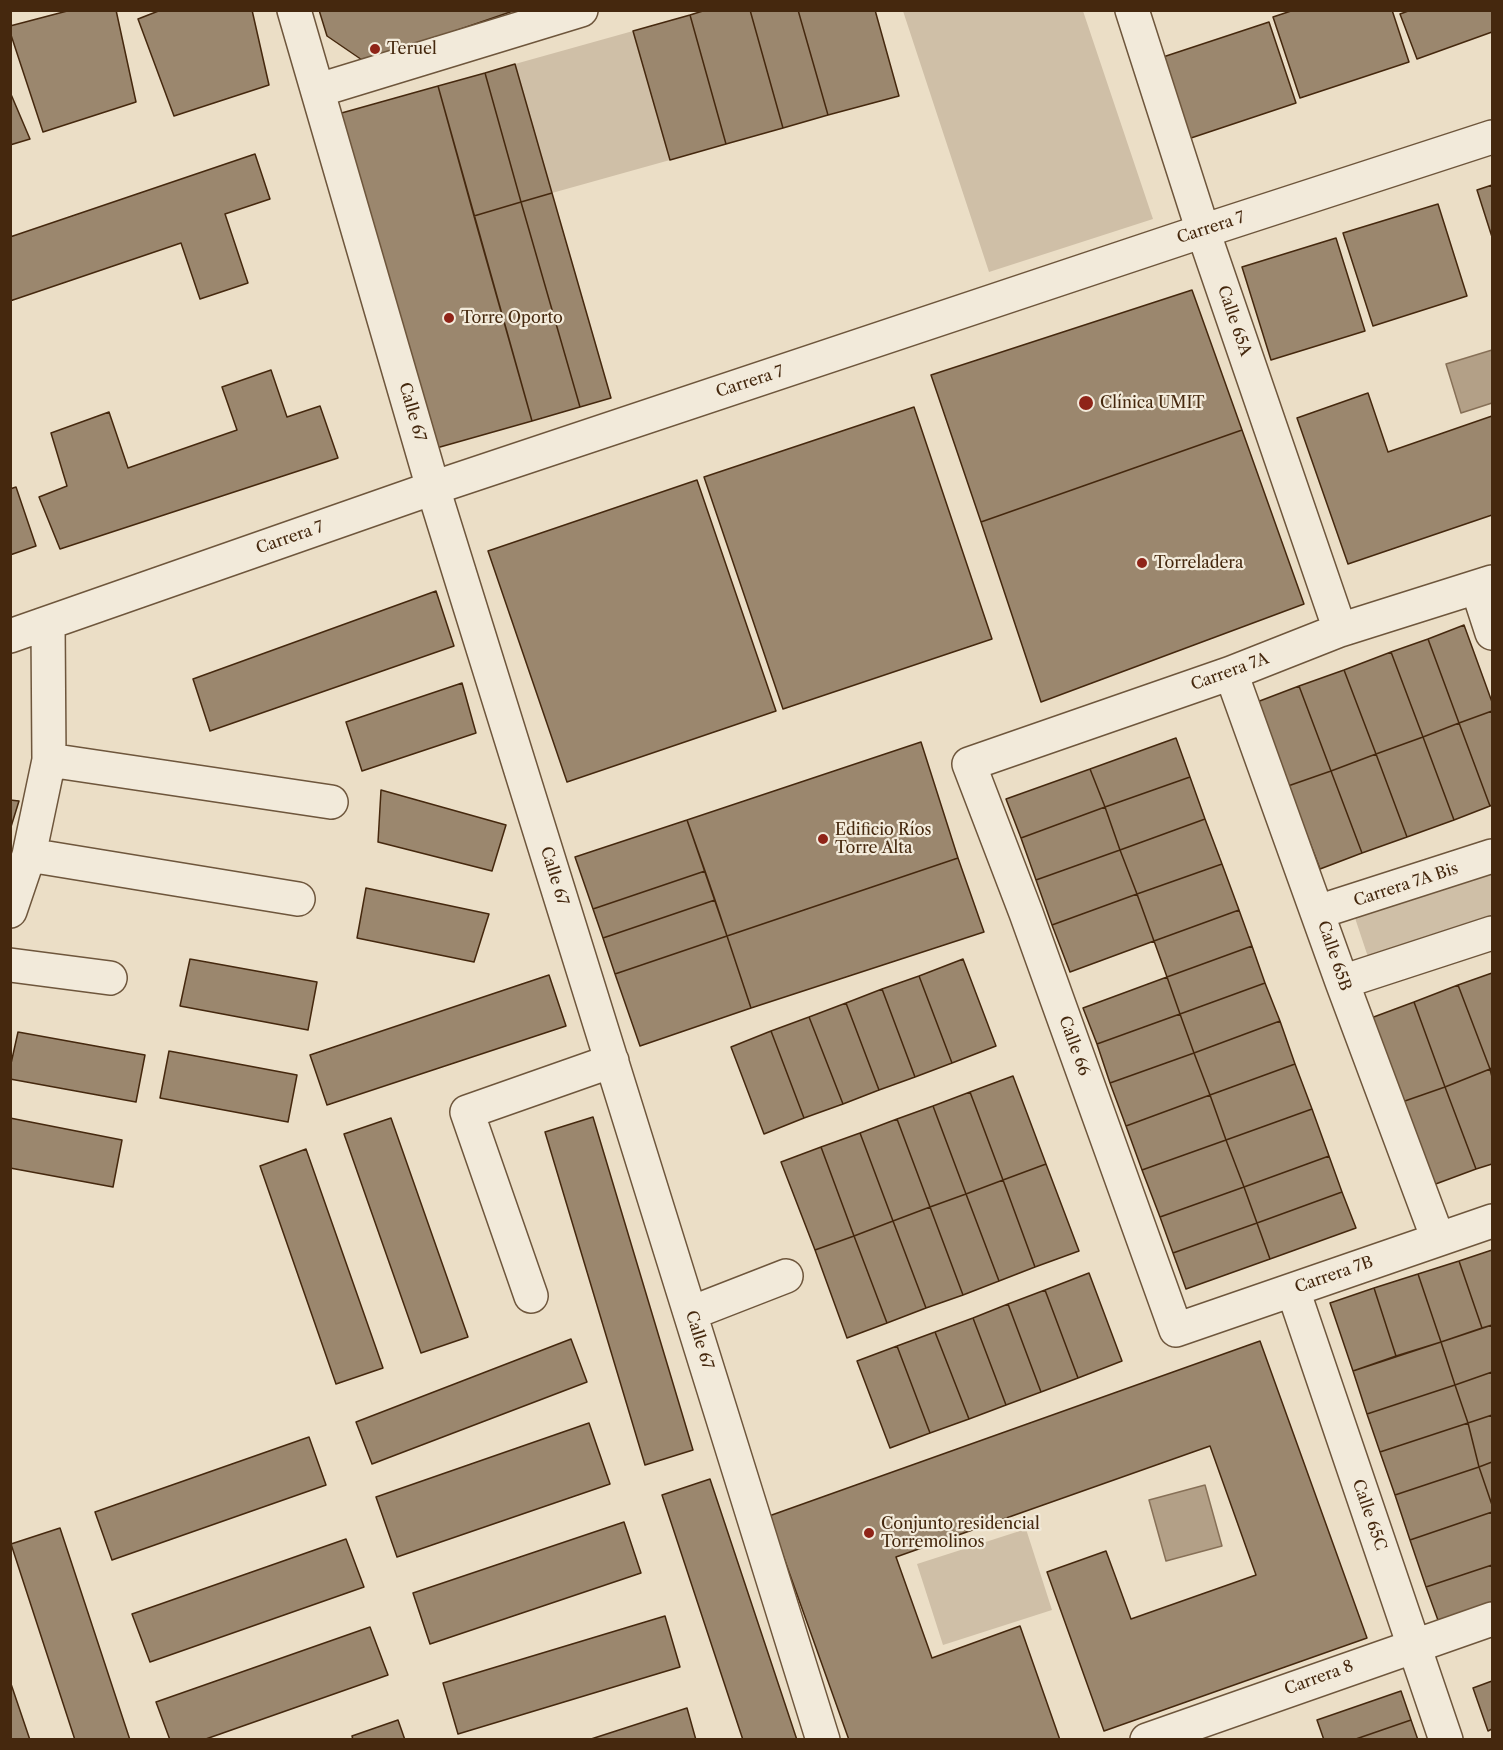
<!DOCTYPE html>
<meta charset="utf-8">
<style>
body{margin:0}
#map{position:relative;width:1503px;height:1750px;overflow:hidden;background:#ebdec6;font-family:"Libre Caslon Text",serif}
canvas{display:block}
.frame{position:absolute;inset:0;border:12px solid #45280e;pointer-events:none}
</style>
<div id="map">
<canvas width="1503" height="1750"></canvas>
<div class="frame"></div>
</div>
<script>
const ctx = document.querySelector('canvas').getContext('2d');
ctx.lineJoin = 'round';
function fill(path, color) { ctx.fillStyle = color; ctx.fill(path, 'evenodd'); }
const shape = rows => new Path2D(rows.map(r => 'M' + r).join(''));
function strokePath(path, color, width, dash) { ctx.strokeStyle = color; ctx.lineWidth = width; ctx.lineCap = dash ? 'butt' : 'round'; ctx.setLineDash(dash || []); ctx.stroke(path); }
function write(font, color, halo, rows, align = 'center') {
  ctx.font = font + ' "Libre Caslon Text",serif'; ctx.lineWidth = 4.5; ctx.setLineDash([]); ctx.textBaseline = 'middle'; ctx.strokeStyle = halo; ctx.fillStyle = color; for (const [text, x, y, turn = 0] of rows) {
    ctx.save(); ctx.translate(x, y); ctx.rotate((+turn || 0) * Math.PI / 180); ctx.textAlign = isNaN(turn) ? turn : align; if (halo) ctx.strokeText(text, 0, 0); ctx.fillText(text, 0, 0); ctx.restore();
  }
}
fill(shape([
 [903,11,1083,11,1153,219,989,272],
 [633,31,670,160,552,193,515,64],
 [1492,856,1492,933,1373,972,1350,903],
 [1026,1529,1052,1610,943,1645,917,1564]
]), '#cfbfa7');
const water = shape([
 [1492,350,1492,403,1461,413,1446,364,1492,350],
 [1205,1485,1222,1546,1166,1561,1149,1500,1205,1485]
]);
fill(water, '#b3a087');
strokePath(water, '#877057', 1.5);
const building = shape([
 [71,10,116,10,136,102,43,132,10,32,10,26,71,10],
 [161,10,252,10,269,85,174,116,138,19,161,10],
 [319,10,516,10,365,62,327,36,319,10],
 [706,10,750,10,783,128,726,144,690,15,706,10],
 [750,10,798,10,828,115,783,128,750,10],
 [798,10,875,10,899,96,828,115,798,10],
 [1294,10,1392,10,1409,62,1300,98,1273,17,1294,10],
 [1411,10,1492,10,1492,32,1417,59,1400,14,1411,10],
 [690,15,726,144,670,160,633,31,690,15],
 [1269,22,1296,103,1188,139,1160,58,1269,22],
 [515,64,552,193,521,202,485,73,515,64],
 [485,73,521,202,474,216,438,86,485,73],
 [438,86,532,421,433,449,338,114,438,86],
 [10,92,30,139,10,145,10,92],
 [255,154,270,199,225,214,248,283,200,299,181,243,10,301,10,237,255,154],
 [1492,185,1492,237,1477,190,1492,185],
 [552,193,611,398,580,407,521,202,552,193],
 [521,202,580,407,532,421,474,216,521,202],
 [1438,204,1467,296,1373,326,1343,233,1438,204],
 [1336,238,1365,331,1271,360,1242,267,1336,238],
 [1192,290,1242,430,981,522,931,375,1192,290],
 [271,370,287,417,320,406,338,458,60,549,39,497,67,486,51,433,109,412,128,468,237,430,222,387,271,370],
 [1368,393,1388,452,1492,416,1492,515,1348,564,1297,418,1368,393],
 [914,407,992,639,783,709,704,477,914,407],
 [1242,430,1304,604,1041,702,981,522,1242,430],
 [697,480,776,711,567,782,488,551,697,480],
 [16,487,36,546,10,555,10,489,16,487],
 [436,591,454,646,210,731,193,679,436,591],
 [1464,625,1492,702,1492,711,1459,723,1428,639,1464,625],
 [1428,639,1459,723,1423,737,1391,652,1428,639],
 [1391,652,1423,737,1376,754,1344,670,1391,652],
 [1344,670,1376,754,1331,771,1299,686,1344,670],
 [462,683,476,733,362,771,346,722,462,683],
 [1299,686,1331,771,1288,786,1257,702,1299,686],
 [1492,711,1492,805,1490,806,1459,723,1492,711],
 [1459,723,1490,806,1454,820,1423,737,1459,723],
 [1423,737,1454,820,1407,837,1376,754,1423,737],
 [1176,738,1190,777,1105,807,1090,769,1176,738],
 [921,742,958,858,727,936,687,820,921,742],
 [1376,754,1407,837,1362,853,1331,771,1376,754],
 [1090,769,1105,807,1021,838,1006,799,1090,769],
 [1331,771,1362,853,1320,869,1288,786,1331,771],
 [1190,777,1205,819,1120,850,1105,807,1190,777],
 [381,790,506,825,492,871,378,842,381,790],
 [10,800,19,801,10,830,10,800],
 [1105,807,1120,850,1036,880,1021,838,1105,807],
 [1205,819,1222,864,1137,894,1120,850,1205,819],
 [687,820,705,871,593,909,575,857,687,820],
 [1120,850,1137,894,1052,925,1036,880,1120,850],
 [958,858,984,932,751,1008,727,936,958,858],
 [1222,864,1239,910,1154,941,1137,894,1222,864],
 [705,871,715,900,603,938,593,909,705,871],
 [366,888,489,914,474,962,357,938,366,888],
 [1137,894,1154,941,1070,972,1052,925,1137,894],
 [715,900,727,936,615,974,603,938,715,900],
 [1239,910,1252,946,1167,977,1154,941,1239,910],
 [727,936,751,1008,640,1046,615,974,727,936],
 [1252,946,1265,983,1180,1014,1167,977,1252,946],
 [190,959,317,982,308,1030,180,1006,190,959],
 [963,959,996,1046,952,1063,919,976,963,959],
 [1492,973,1492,1068,1490,1069,1458,985,1492,973],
 [549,975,566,1026,327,1105,310,1055,549,975],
 [919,976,952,1063,915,1077,882,989,919,976],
 [1167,977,1180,1014,1097,1044,1083,1008,1167,977],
 [1265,983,1280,1021,1194,1053,1180,1014,1265,983],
 [1458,985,1490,1069,1445,1087,1414,1002,1458,985],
 [882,989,915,1077,879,1090,846,1003,882,989],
 [1414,1002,1445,1087,1402,1102,1371,1018,1414,1002],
 [846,1003,879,1090,843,1104,809,1017,846,1003],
 [1180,1014,1194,1053,1110,1083,1097,1044,1180,1014],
 [809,1017,843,1104,804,1118,771,1031,809,1017],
 [1280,1021,1295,1064,1210,1095,1194,1053,1280,1021],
 [771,1031,804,1118,764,1134,731,1047,771,1031],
 [18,1032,145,1055,136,1102,10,1079,10,1068,18,1032],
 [169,1051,297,1075,288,1122,160,1098,169,1051],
 [1194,1053,1210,1095,1126,1126,1110,1083,1194,1053],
 [1295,1064,1312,1109,1226,1140,1210,1095,1295,1064],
 [1490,1069,1492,1077,1492,1164,1476,1169,1445,1087,1490,1069],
 [1013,1076,1046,1164,1003,1180,970,1092,1013,1076],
 [1445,1087,1476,1169,1433,1185,1402,1102,1445,1087],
 [970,1092,1003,1180,966,1194,933,1106,970,1092],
 [1210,1095,1226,1140,1142,1170,1126,1126,1210,1095],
 [933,1106,966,1194,930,1207,897,1119,933,1106],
 [1312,1109,1329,1156,1244,1187,1226,1140,1312,1109],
 [593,1117,693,1450,645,1465,545,1132,593,1117],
 [10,1118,122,1140,113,1187,10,1168,10,1118],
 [391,1118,468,1337,421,1353,344,1134,391,1118],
 [897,1119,930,1207,893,1221,860,1133,897,1119],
 [860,1133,893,1221,854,1236,821,1147,860,1133],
 [1226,1140,1244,1187,1160,1217,1142,1170,1226,1140],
 [821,1147,854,1236,815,1250,781,1162,821,1147],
 [306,1149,383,1368,336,1384,260,1166,306,1149],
 [1329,1156,1342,1192,1257,1223,1244,1187,1329,1156],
 [1046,1164,1079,1251,1035,1267,1003,1180,1046,1164],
 [1003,1180,1035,1267,999,1281,966,1194,1003,1180],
 [1244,1187,1257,1223,1173,1253,1160,1217,1244,1187],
 [1342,1192,1356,1228,1270,1259,1257,1223,1342,1192],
 [966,1194,999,1281,963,1295,930,1207,966,1194],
 [930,1207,963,1295,926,1308,893,1221,930,1207],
 [893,1221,926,1308,887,1323,854,1236,893,1221],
 [1257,1223,1270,1259,1186,1289,1173,1253,1257,1223],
 [854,1236,887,1323,847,1338,815,1250,854,1236],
 [1492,1250,1492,1325,1482,1328,1459,1261,1492,1250],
 [1459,1261,1482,1328,1441,1342,1418,1274,1459,1261],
 [1089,1273,1122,1361,1078,1378,1045,1290,1089,1273],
 [1418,1274,1441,1342,1396,1356,1374,1288,1418,1274],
 [1374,1288,1396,1356,1353,1371,1330,1303,1374,1288],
 [1045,1290,1078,1378,1041,1392,1008,1304,1045,1290],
 [1008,1304,1041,1392,1006,1405,973,1318,1008,1304],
 [973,1318,1006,1405,969,1419,935,1332,973,1318],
 [1492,1325,1492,1372,1455,1385,1441,1342,1492,1325],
 [935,1332,969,1419,930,1433,897,1346,935,1332],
 [571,1339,587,1382,372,1464,356,1422,571,1339],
 [1260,1341,1367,1638,1104,1731,1047,1572,1106,1551,1131,1619,1256,1575,1210,1446,896,1557,932,1658,1020,1626,1060,1740,849,1740,769,1516,1260,1341],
 [1441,1342,1455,1385,1367,1414,1353,1371,1441,1342],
 [897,1346,930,1433,890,1448,857,1361,897,1346],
 [1492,1372,1492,1415,1468,1423,1455,1385,1492,1372],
 [1455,1385,1468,1423,1380,1452,1367,1414,1455,1385],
 [1492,1415,1492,1462,1479,1467,1468,1423,1492,1415],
 [589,1423,610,1484,397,1557,376,1497,589,1423],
 [1468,1423,1479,1467,1395,1495,1380,1452,1468,1423],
 [309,1437,326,1485,112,1560,95,1512,309,1437],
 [1492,1462,1492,1505,1479,1467,1492,1462],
 [1479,1467,1492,1505,1492,1512,1410,1540,1395,1495,1479,1467],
 [710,1479,797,1740,743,1740,662,1495,710,1479],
 [1492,1512,1492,1565,1426,1587,1410,1540,1492,1512],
 [624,1522,641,1573,430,1644,413,1593,624,1522],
 [60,1528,130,1740,75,1740,11,1544,60,1528],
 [346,1539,364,1587,150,1662,132,1614,346,1539],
 [1492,1565,1492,1605,1439,1623,1426,1587,1492,1565],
 [665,1616,680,1667,458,1734,443,1683,665,1616],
 [370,1627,388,1675,203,1740,170,1740,156,1702,370,1627],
 [10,1681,30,1740,10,1740,10,1681],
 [1492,1681,1492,1729,1488,1731,1473,1688,1492,1681],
 [1401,1691,1411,1720,1353,1740,1324,1740,1317,1720,1401,1691],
 [687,1708,696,1740,588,1740,687,1708],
 [398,1720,405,1740,353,1740,352,1736,398,1720],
 [1411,1720,1418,1740,1353,1740,1411,1720]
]);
fill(building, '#9b876e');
strokePath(building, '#45280e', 1.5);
const minor = shape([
 [294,10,433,488,823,1740],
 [1132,10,1203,231,1340,630],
 [319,90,581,10],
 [1492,582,1340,630,1231,673,969,764,1026,913,1176,1330,1492,1221],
 [1477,587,1492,633],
 [10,636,433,488,1203,231,1492,137],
 [1231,673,1342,982,1438,1239],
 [49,760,331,802],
 [29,855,298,899],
 [10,911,29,855,49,760,48,623],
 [1318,912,1492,856],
 [10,965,110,978],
 [1342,982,1492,933],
 [1293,1290,1446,1740],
 [531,1296,467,1112,612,1061],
 [691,1313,786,1276],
 [1147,1740,1492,1619]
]);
strokePath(minor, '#6e563c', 36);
strokePath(minor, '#f2eada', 33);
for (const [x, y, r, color] of [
 [375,49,6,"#8f2418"],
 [449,318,6,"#8f2418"],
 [1086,403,8,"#8f2418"],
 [1142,563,6,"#8f2418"],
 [823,839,6,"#8f2418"],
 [869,1533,6,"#8f2418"]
]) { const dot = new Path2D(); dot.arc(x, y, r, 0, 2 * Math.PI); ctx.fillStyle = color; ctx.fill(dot); strokePath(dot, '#f2eada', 2); }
write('16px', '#45280e', '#f2eada', [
 ["Teruel",387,49],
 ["Torre Oporto",461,318],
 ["Clínica UMIT",1100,403],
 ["Torreladera",1154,563],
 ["Edificio Ríos",835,830],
 ["Torre Alta",835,848],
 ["Conjunto residencial",881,1524],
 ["Torremolinos",881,1542]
], 'left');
write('16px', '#45280e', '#f2eada', [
 ["Carrera 7",1211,228,-18],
 ["Calle 65A",1234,321,71],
 ["Carrera 7",750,382,-18],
 ["Calle 67",412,412,74],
 ["Carrera 7",290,538,-19],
 ["Carrera 7A",1230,672,-20],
 ["Calle 67",554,876,73],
 ["Carrera 7A Bis",1406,885,-18],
 ["Calle 65B",1334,956,71],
 ["Calle 66",1074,1046,70],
 ["Carrera 7B",1334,1275,-19],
 ["Calle 67",699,1340,73],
 ["Calle 65C",1369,1515,71],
 ["Carrera 8",1319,1678,-20]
]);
</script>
